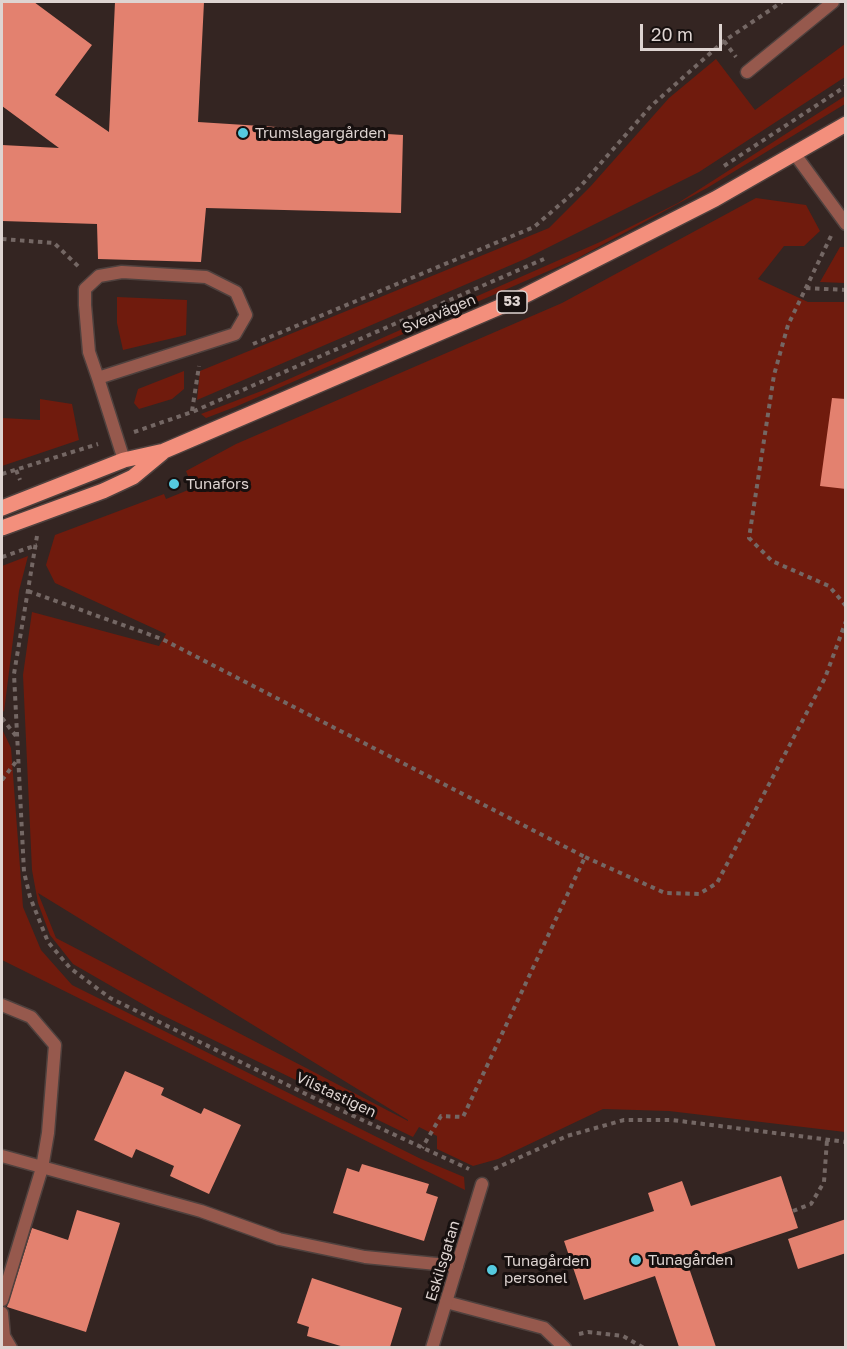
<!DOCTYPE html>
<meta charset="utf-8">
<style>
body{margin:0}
#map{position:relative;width:847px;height:1349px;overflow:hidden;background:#342522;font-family:"Golos Text",sans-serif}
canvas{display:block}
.frame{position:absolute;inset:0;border:3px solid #ded4d1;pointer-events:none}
.scale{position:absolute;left:640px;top:24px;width:82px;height:27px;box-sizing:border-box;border:3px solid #ded4d1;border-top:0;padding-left:8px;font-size:18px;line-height:21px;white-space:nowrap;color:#ded4d1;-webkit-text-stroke:4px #17100f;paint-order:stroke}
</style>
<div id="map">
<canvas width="847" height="1349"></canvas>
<div class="frame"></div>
<div class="scale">20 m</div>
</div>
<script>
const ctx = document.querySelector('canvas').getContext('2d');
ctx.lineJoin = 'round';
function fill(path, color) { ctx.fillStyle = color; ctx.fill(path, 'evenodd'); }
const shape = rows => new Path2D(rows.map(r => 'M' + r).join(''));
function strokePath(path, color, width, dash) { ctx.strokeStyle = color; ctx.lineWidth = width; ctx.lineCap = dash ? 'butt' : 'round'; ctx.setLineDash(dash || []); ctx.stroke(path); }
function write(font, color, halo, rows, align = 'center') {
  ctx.font = font + ' "Golos Text",sans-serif'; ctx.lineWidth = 6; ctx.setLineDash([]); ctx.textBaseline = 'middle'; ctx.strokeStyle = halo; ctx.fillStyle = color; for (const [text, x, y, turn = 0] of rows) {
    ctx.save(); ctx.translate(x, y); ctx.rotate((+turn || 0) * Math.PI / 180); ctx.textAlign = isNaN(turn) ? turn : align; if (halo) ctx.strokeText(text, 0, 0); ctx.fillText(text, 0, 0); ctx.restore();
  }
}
fill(shape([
 [845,44,845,77,699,172,525,259,197,400,200,371,549,228,590,187,669,98,716,59,755,110],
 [845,96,845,104,707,188,576,259,235,407,206,418,201,414,264,390,600,242,678,203],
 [756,198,806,205,820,231,804,246,784,246,758,279,808,302,845,302,845,1132,669,1111,603,1109,498,1159,473,1166,437,1149,437,1136,419,1127,413,1137,158,1013,73,964,50,935,38,903,32,870,23,675,32,612,159,646,166,634,55,583,46,565,55,535,164,494,166,499,193,488,186,471,236,444,562,303],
 [38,893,408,1120,408,1121,56,938],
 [840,247,845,247,845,283,820,282],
 [117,297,187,300,186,335,123,350,117,323],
 [184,371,184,389,172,399,139,409,134,403,138,389],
 [40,399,72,404,79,440,2,466,2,418,40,420],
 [28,556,19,591,4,712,2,708,2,566],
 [2,729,11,748,23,907,41,950,72,985,421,1159,464,1177,465,1190,2,960]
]), '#701b0d');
fill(shape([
 [2,2,34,2,92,45,55,95,109,132,115,2,204,2,198,122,403,135,401,213,206,208,201,262,98,259,97,224,2,221,2,145,59,148,2,106],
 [832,398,846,399,846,489,820,486],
 [125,1071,164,1088,161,1095,201,1114,204,1108,241,1125,209,1194,170,1176,174,1166,136,1149,132,1158,94,1140],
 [362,1164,429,1184,426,1193,438,1197,424,1241,333,1213,347,1168,359,1172],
 [781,1176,798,1228,688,1265,716,1347,679,1347,655,1276,584,1300,564,1241,654,1211,648,1193,682,1181,691,1206],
 [77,1210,120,1223,86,1332,7,1307,32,1228,68,1240],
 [846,1219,846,1253,798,1269,788,1239],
 [312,1278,402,1308,390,1347,344,1347,307,1336,309,1327,297,1323]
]), '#e3816f');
const service = shape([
 [747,72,833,2],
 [794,153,846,224],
 [98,378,89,352,85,305,85,289,99,276,122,272,206,277,236,292,246,315,235,334,98,378,124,460],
 [2,1005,31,1017,55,1045,48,1133,42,1168,2,1300],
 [2,1156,201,1211,279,1239,365,1257,457,1266],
 [446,1302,544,1328,565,1348],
 [2,1313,4,1336,11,1348]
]);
const minor = shape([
 [432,1348,482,1184]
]);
const primary = shape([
 [2,508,124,460,164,451,516,300,715,199,846,124],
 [2,528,103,491,133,477,162,453]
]);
strokePath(service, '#4f413e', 15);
strokePath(minor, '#4f413e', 15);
strokePath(primary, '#4f413e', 18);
strokePath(shape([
 [724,41,736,57],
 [724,166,846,86],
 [831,236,788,325,774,375,749,538,772,561,829,586,846,606],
 [2,239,54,243,80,268],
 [806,288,846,290],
 [253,344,534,227,579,188,651,106,724,41,782,2],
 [192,411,199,366],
 [134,432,192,412,544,259],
 [16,470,20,480],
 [2,474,98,444],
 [37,536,14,674,24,872,30,897,48,942,70,968,110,998,310,1096,469,1169],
 [2,557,37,545],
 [28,591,162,639,585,857,463,1117,441,1116,422,1148],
 [2,718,16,736],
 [2,780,18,759],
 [585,857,665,893,699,894,717,883,825,678,846,621],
 [494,1169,567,1136,624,1120,672,1120,846,1142],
 [793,1211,811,1204,824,1182,827,1140],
 [579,1334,588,1332,623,1336,644,1348]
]), '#746764', 4, [4.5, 4.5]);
strokePath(service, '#96594d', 12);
strokePath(minor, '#96594d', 12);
strokePath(primary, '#f38f7c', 15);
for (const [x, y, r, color] of [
 [243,133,6,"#55cadf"],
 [174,484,6,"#55cadf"],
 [636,1260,6,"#55cadf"],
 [492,1270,6,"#55cadf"]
]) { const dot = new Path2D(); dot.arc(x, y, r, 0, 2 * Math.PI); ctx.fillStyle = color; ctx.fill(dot); strokePath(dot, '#17100f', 2); }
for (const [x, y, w] of [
 [512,302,30]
]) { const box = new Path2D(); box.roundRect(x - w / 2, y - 11, w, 22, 4.5); ctx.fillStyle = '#17100f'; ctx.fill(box); strokePath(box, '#ded4d1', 1.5); }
write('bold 14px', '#ded4d1', null, [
 ["53",512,302]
]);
write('15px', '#ded4d1', '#17100f', [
 ["Trumslagargården",255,133],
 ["Tunafors",186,484],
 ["Tunagården",648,1260],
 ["Tunagården",504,1261],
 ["personel",504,1278]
], 'left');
write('15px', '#ded4d1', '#17100f', [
 ["Sveavägen",439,314,-23],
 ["Vilstastigen",336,1095,25],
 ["Eskilsgatan",443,1261,-73]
]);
</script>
